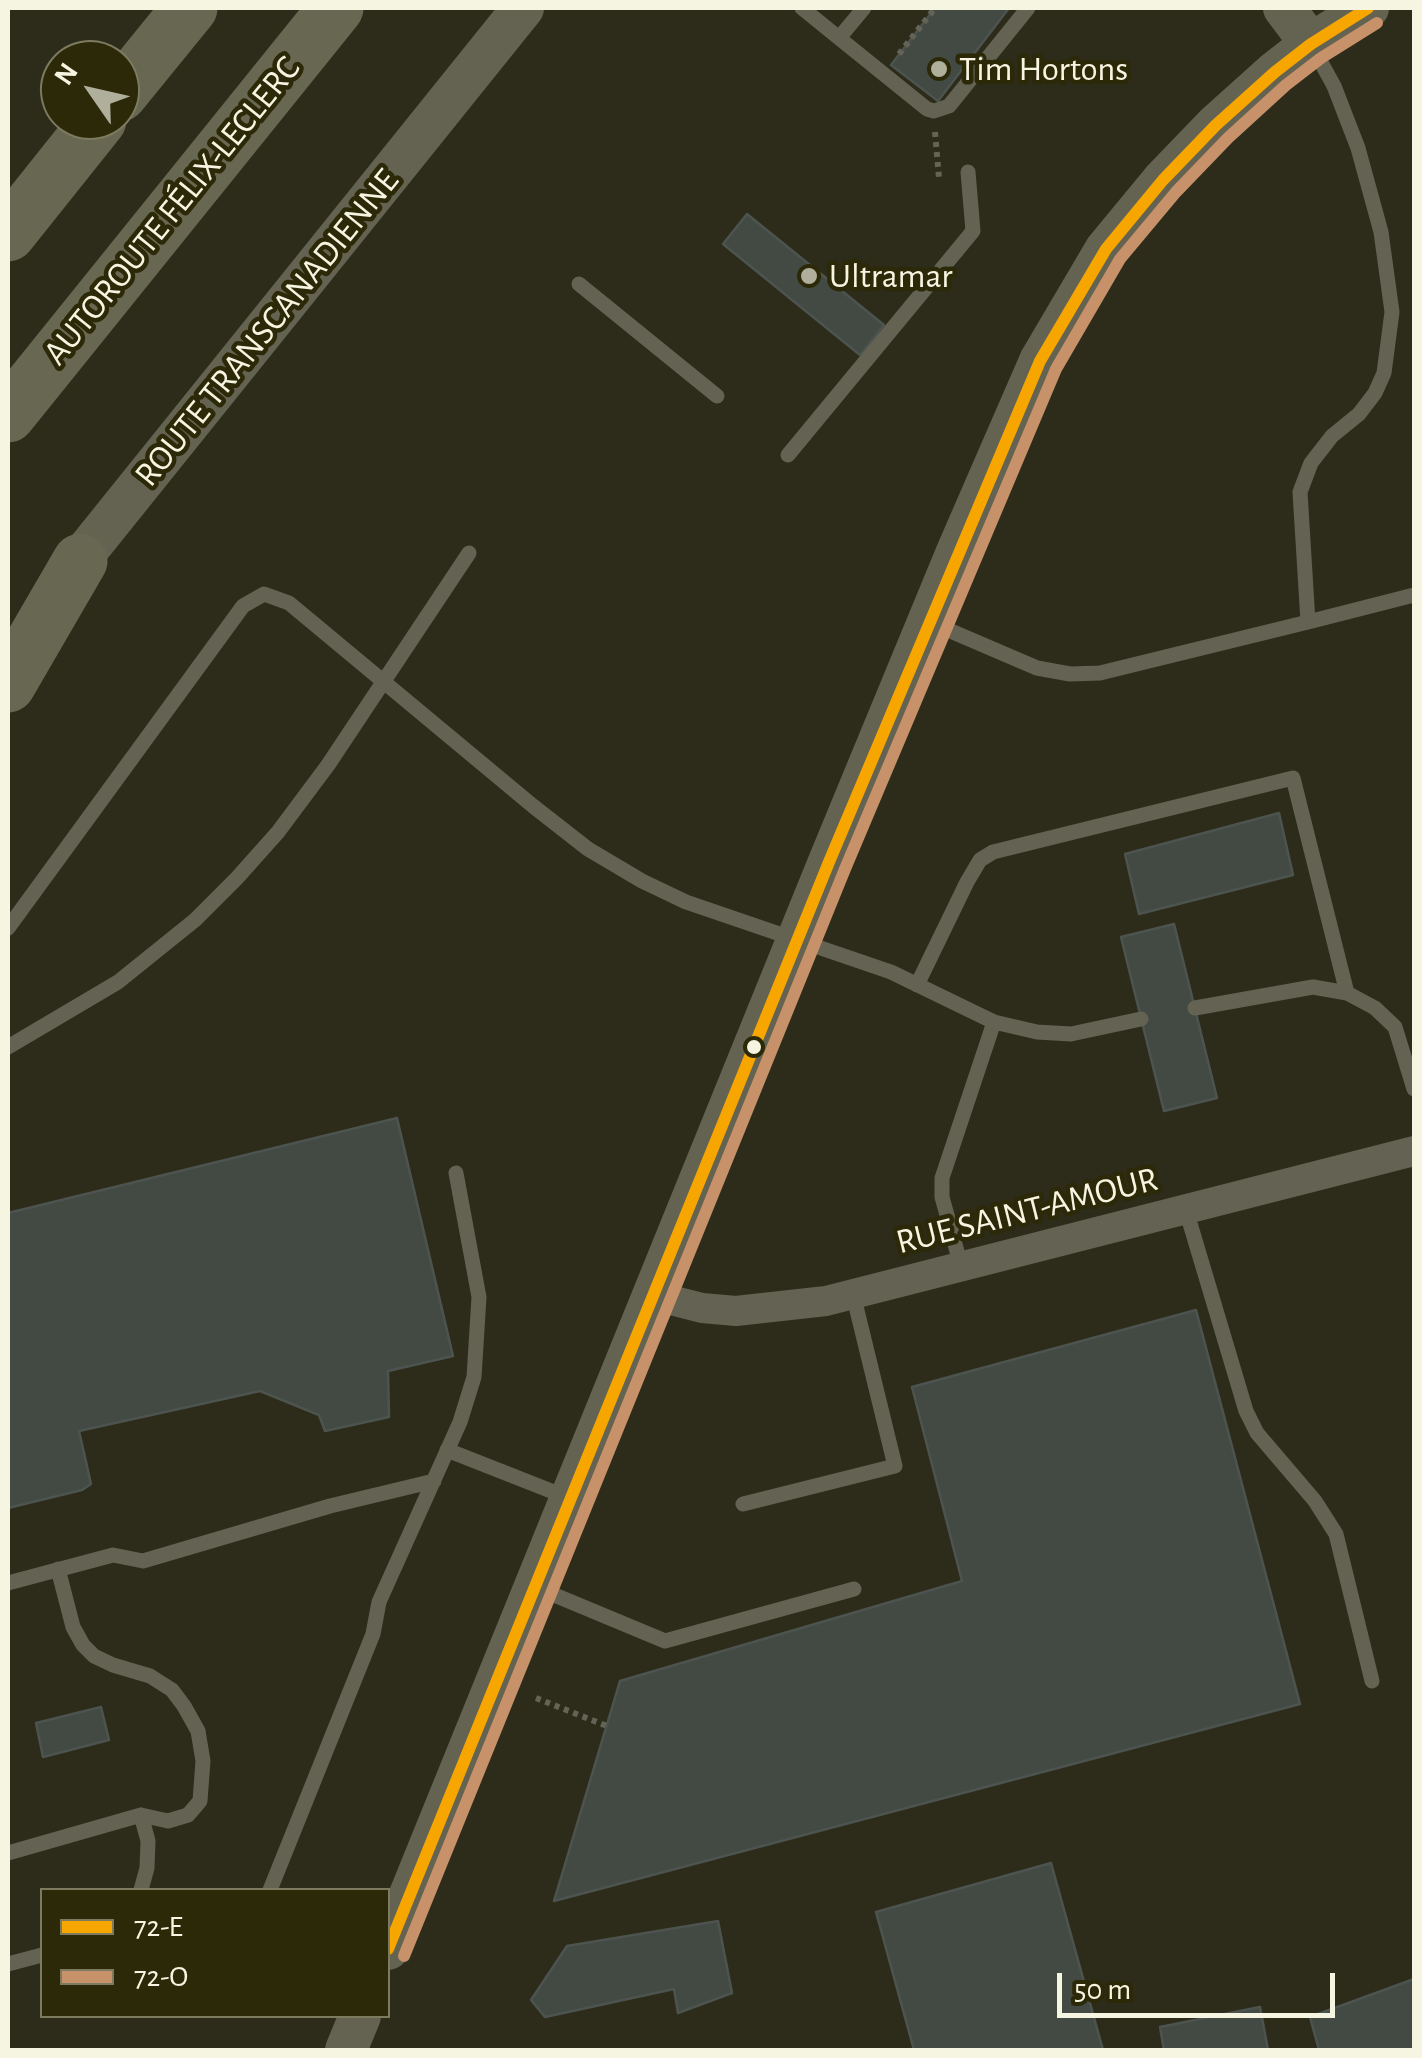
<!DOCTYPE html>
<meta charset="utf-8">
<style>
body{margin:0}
#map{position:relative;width:1422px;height:2058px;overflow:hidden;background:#2d2c1b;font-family:"Alegreya Sans",sans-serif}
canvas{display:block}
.frame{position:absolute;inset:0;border:10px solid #f6f5e2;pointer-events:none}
.legend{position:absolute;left:40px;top:1888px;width:350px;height:130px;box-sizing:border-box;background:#2b2908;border:2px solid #7c7b5f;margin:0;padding:12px 18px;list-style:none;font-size:30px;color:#f6f5e2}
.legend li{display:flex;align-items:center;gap:20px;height:50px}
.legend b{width:50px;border:2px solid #7c7b5f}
.north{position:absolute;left:40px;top:40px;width:100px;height:100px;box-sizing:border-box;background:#2b2908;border:2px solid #7c7b5f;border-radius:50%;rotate:304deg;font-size:28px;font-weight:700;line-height:40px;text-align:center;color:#f6f5e2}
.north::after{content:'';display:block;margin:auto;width:35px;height:45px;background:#b0af9c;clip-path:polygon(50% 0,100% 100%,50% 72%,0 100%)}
.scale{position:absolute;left:1057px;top:1973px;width:278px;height:45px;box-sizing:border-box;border:5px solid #f6f5e2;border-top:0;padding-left:12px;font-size:30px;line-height:35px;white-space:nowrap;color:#f6f5e2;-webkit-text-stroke:8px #2b2908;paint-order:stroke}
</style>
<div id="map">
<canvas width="1422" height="2058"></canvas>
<div class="frame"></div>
<ul class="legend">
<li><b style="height:12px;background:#f7a600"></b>72-E</li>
<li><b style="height:12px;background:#c7916a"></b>72-O</li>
</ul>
<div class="north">N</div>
<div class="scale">50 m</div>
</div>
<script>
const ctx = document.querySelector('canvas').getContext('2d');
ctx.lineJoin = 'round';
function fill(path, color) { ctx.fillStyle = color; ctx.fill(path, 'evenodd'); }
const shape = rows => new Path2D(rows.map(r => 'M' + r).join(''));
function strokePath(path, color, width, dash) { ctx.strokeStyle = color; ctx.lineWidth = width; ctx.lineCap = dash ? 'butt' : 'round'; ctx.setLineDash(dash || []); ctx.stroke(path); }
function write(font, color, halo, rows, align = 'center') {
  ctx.font = font + ' "Alegreya Sans",sans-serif'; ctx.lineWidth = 9; ctx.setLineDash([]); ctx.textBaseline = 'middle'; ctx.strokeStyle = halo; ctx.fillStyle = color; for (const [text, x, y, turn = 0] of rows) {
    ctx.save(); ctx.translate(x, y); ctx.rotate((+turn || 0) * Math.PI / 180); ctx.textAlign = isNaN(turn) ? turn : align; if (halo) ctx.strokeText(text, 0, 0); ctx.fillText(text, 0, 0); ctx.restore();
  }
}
const building = shape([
 [935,8,1009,8,938,101,891,65,935,8],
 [747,214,884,325,860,355,723,244,747,214],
 [1279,813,1293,875,1139,914,1125,854,1279,813],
 [1174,924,1217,1098,1164,1111,1121,937,1174,924],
 [397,1118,453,1356,388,1371,389,1417,325,1431,319,1415,260,1391,79,1431,91,1484,82,1490,8,1508,8,1213,397,1118],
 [1196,1310,1300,1704,554,1901,620,1681,962,1581,912,1387,1196,1310],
 [101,1707,109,1740,43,1757,36,1723,101,1707],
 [1051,1863,1103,2050,914,2050,876,1912,1051,1863],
 [718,1921,732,1993,678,2013,674,1989,545,2017,531,2000,567,1946,718,1921],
 [1414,1979,1414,2050,1319,2050,1310,2017,1414,1979],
 [1260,2007,1268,2050,1164,2050,1160,2027,1260,2007]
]);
fill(building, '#434a44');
strokePath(building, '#4d544f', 2.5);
strokePath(shape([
 [899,54,935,8],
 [935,132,939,178],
 [536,1698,607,1726]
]), '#636356', 6, [5, 5]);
strokePath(shape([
 [802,8,839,38,864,8],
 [839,38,927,109,934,111,949,106,1028,8],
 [579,284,717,396],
 [788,455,973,231,968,172],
 [1308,622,1414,595],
 [932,623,1037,668,1070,674,1100,673,1308,622,1300,492,1311,463,1332,436,1359,414,1375,393,1384,373,1392,312,1381,232,1358,148,1334,86,1312,46],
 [8,928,243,606,264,594,289,603,533,806,588,849,642,881,686,902,891,972,994,1022,1037,1032,1071,1034,1141,1019],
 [917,985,967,882,980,860,993,852,1293,778,1347,993],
 [1195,1008,1313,987,1347,993,1375,1008,1395,1027,1414,1089],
 [8,1047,118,982,195,920,237,878,278,832,328,765,469,553],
 [1186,1210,1246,1411,1257,1433,1315,1501,1336,1534,1372,1681],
 [961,1266,942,1197,942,1178,994,1022],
 [447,1450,569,1498],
 [743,1504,895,1466,853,1294],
 [8,1583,113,1555,143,1561,330,1506,434,1481],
 [540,1589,665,1641,854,1589],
 [8,1853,141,1815,168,1821,188,1815,200,1801,203,1761,198,1731,184,1706,172,1690,150,1676,113,1665,94,1656,83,1645,73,1627,58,1569],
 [141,1890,147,1868,148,1841,141,1815],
 [270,1890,373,1634,379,1602,460,1422,474,1377,479,1297,456,1173],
 [8,1964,42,1955]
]), '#636253', 15);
strokePath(shape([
 [655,1296,702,1308,736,1311,826,1301,1414,1151]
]), '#636253', 30);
strokePath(shape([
 [1284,8,1311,44],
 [60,584,523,8],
 [388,1949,829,862,957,552,1040,361,1106,249,1163,180,1216,125,1275,72,1311,44,1368,8],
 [346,2050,360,2016]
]), '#646352', 42);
strokePath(shape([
 [120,94,190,8],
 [8,234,99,120],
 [8,415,336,8],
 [8,685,80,561]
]), '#686752', 55);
strokePath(shape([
 [388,1949,829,862,1040,361,1106,249,1163,180,1216,125,1275,72,1311,44,1368,8]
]), '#f7a600', 12);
strokePath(shape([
 [404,1956,845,869,1056,369,1120,259,1176,192,1228,138,1286,85,1321,58,1377,23]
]), '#c7916a', 12);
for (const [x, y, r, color] of [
 [939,69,10,"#b0af9c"],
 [809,276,10,"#b0af9c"],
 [754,1047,9,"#f6f5e2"]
]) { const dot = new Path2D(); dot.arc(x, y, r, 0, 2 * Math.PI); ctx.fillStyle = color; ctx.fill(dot); strokePath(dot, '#2b2908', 4); }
write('35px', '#f6f5e2', '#2b2908', [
 ["Tim Hortons",959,69],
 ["Ultramar",829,276]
], 'left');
write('35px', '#f6f5e2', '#2b2908', [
 ["AUTOROUTE FÉLIX-LECLERC",172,211,-51],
 ["ROUTE TRANSCANADIENNE",267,328,-51],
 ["RUE SAINT-AMOUR",1027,1211,-14]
]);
</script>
